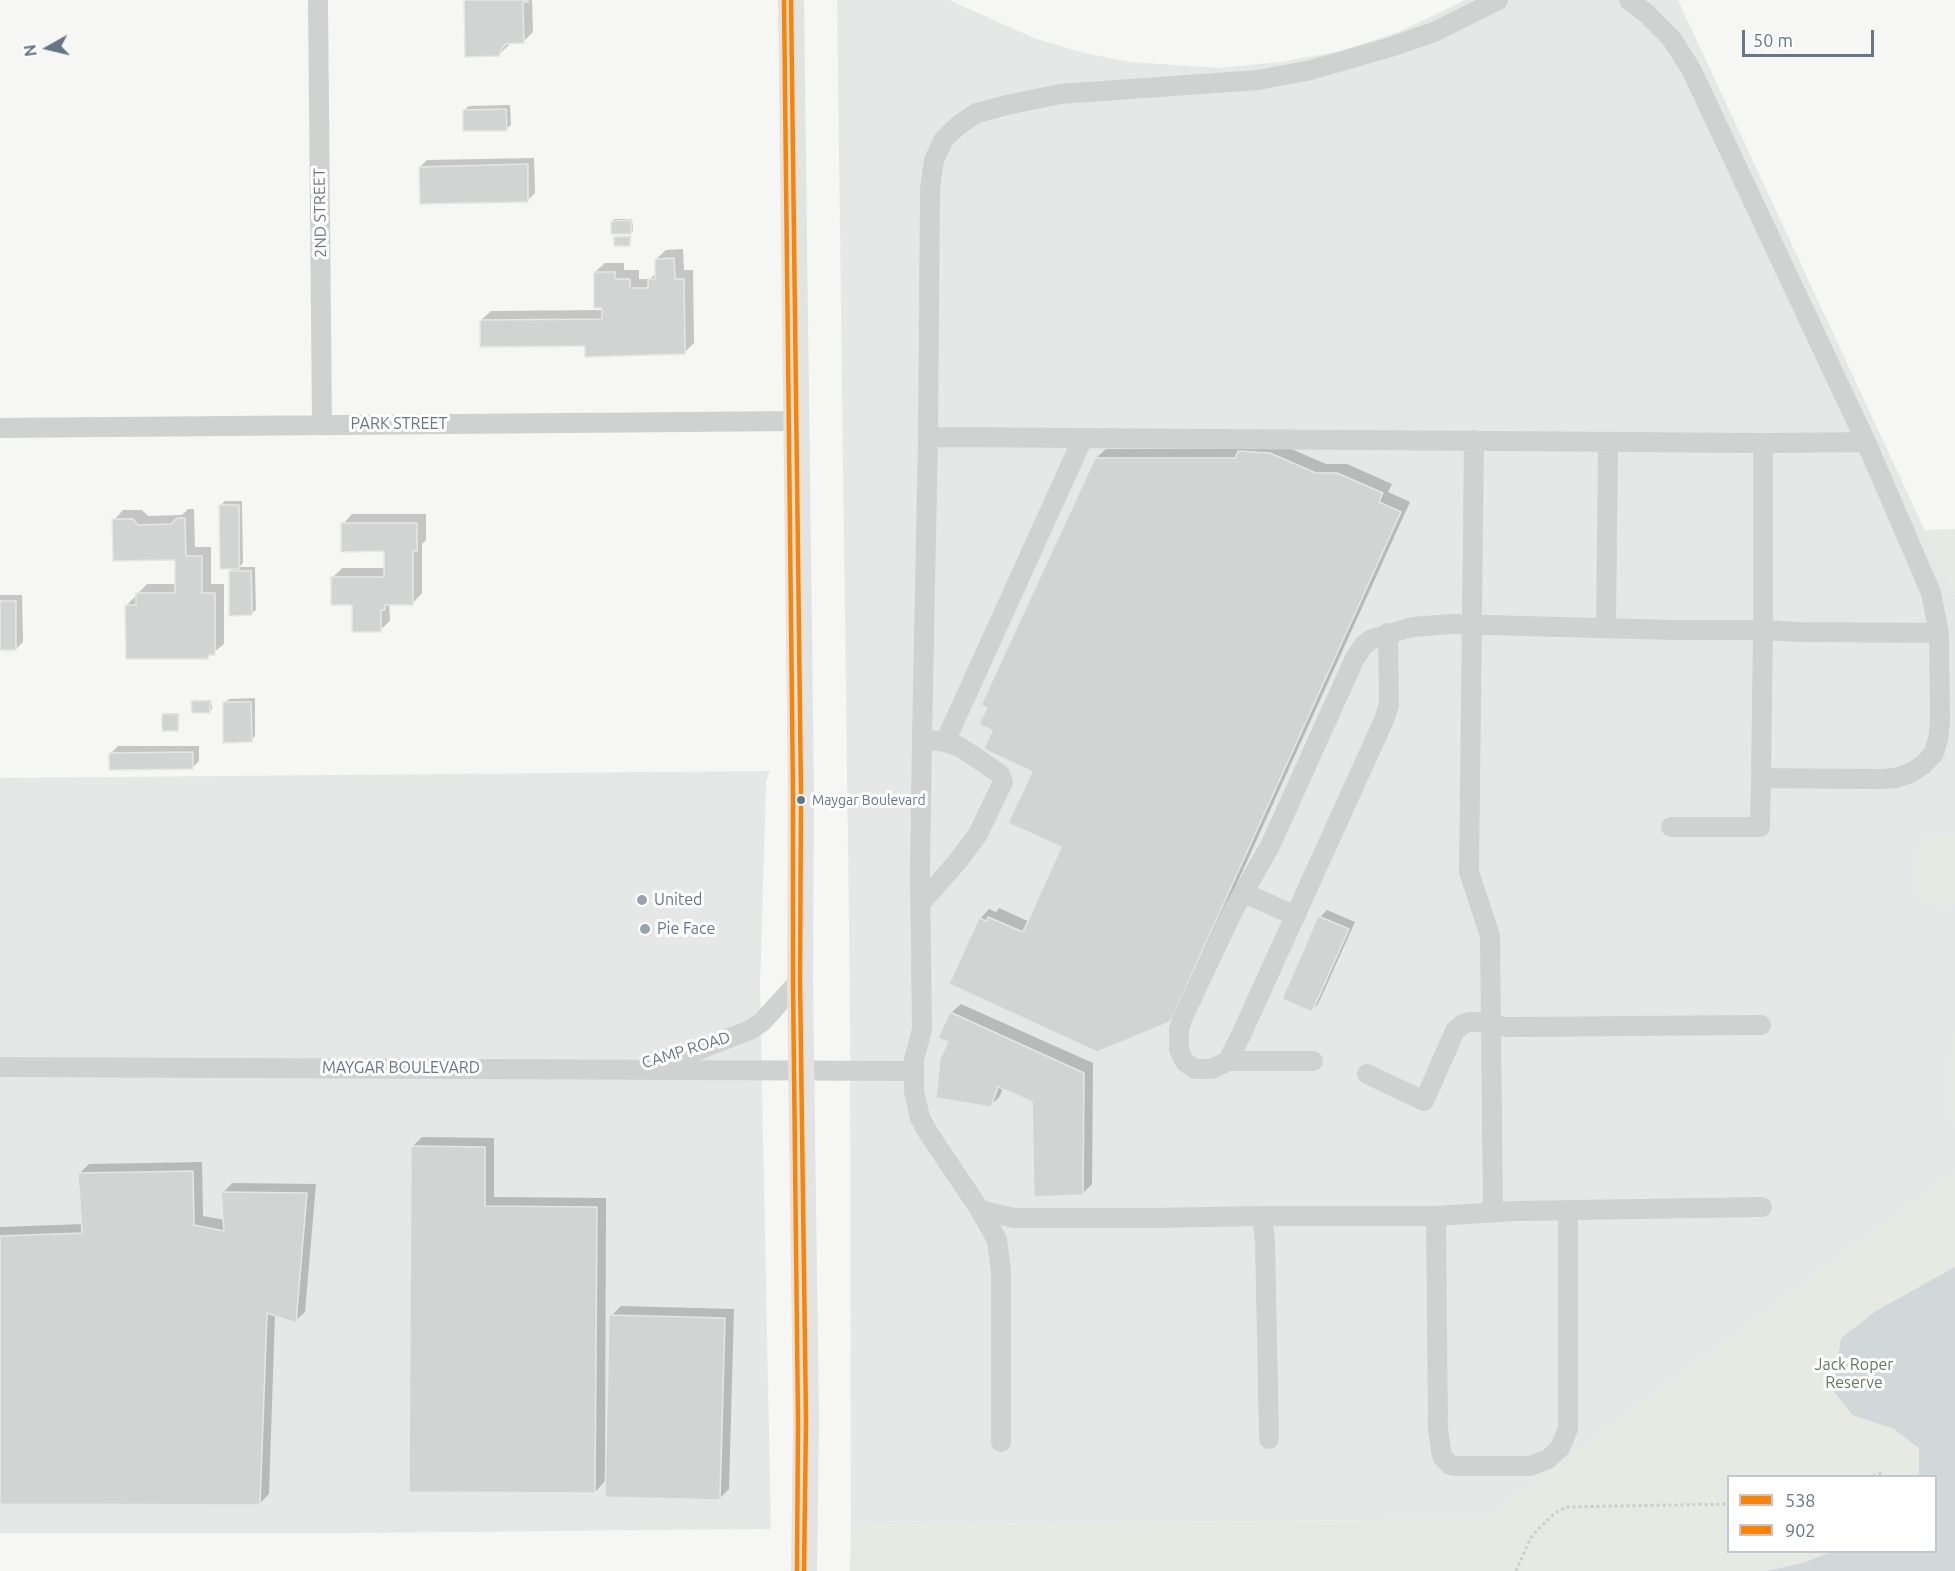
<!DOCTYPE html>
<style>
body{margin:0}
#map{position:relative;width:1955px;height:1571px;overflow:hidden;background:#f6f7f5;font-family:Ubuntu,sans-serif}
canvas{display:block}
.legend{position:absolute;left:1727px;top:1475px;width:210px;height:78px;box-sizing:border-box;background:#fff;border:2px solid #c1c8cf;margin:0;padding:8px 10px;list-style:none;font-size:18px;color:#657687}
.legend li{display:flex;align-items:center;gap:12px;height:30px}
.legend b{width:30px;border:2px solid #c1c8cf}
.north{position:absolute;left:18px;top:18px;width:60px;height:60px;-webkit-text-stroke:4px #fff;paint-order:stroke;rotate:262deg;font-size:16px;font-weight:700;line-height:24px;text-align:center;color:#657687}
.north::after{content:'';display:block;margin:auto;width:21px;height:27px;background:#657687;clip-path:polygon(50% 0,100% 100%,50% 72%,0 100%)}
.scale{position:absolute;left:1742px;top:30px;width:132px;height:27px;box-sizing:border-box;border:3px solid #657687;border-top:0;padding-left:8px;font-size:18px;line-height:21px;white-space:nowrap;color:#657687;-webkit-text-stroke:4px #fff;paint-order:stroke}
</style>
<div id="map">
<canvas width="1955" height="1571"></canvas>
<ul class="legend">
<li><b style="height:8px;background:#ff8200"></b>538</li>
<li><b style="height:8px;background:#ff8200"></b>902</li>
</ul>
<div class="north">N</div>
<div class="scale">50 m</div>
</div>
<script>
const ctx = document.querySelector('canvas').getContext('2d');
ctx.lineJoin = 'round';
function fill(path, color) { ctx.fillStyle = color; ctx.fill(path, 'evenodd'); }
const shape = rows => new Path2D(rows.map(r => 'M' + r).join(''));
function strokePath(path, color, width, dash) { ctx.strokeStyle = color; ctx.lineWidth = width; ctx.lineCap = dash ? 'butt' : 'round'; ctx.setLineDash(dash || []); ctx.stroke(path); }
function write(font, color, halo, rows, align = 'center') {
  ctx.font = font + ' Ubuntu,sans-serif'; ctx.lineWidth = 6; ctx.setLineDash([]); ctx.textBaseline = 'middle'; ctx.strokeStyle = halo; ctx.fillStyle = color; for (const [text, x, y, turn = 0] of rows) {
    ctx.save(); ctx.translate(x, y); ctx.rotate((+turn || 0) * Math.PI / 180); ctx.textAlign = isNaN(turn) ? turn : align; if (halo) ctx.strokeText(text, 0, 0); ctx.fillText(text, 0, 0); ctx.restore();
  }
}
fill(shape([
 [837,0,949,0,1034,38,1084,53,1130,62,1219,68,1280,62,1341,51,1401,31,1465,0,1678,0,1955,595,1955,1174,1487,1519,851,1525,850,1006],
 [770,771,766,782,760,989,771,1529,351,1533,0,1533,0,778]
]), '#e6e8e8');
fill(shape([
 [1955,529,1955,595,1925,530],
 [1927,836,1955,836,1955,903,1951,905,1936,906,1919,896,1914,857],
 [1955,1031,1955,1121,1950,1114,1949,1105,1951,1058],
 [1955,1174,1955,1571,850,1571,851,1525,1487,1519],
 [1728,1476,1936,1476,1936,1552,1728,1552]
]), '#e6eae3');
fill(shape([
 [1955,1267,1955,1571,1767,1571,1803,1563,1831,1552,1936,1552,1936,1476,1919,1476,1919,1448,1894,1429,1852,1415,1833,1390,1841,1338,1876,1311]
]), '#d0d8da');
fill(shape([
 [465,0,532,0,533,32,523,42,509,42,509,45,499,54],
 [510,105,511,125,506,129,464,110,469,106],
 [534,158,535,193,528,200,420,167,427,160],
 [614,219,632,219,633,231,631,233,612,221],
 [617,236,631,236,631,242,629,244,616,238],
 [683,249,684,270,693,270,694,343,684,353,586,344,481,320,491,311,604,310,595,272,605,263,624,263,624,270,639,270,639,279,650,279,656,273,656,259,666,250],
 [1250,442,1280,444,1326,464,1347,464,1392,484,1388,492,1410,502,1179,1011,1169,1021,980,919,989,909,996,912,999,908,1030,922,1063,846,1034,771,1096,458,1106,449,1242,449],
 [225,501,242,501,243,563,239,567,255,567,256,610,251,614,230,572,235,567,221,505],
 [188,509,194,509,195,547,211,547,211,584,224,584,224,644,208,657,127,605,147,584,176,584,176,559,114,520,123,510,142,510,148,516,182,515],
 [352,514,426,514,426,540,422,544,422,593,413,603,389,603,390,621,380,630,353,603,332,578,342,568,386,568,386,550,343,524],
 [0,595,22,595,23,642,16,649,0,649],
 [255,698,255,736,251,741,224,703,229,699],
 [195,700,211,700,212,709,210,711,193,702],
 [165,713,179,713,179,727,177,729,163,715],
 [118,746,199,746,199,761,192,768,111,753],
 [1327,910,1355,922,1318,1004,1311,1011,1320,917],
 [961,1004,1093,1063,1092,1184,1082,1194,1034,1101,1003,1088,1000,1096,990,1106,950,1042,951,1013],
 [422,1137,494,1138,494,1197,606,1198,605,1481,595,1492,412,1147],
 [202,1162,203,1216,225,1220,223,1193,232,1183,316,1184,305,1312,295,1321,275,1314,269,1494,259,1504,0,1502,0,1227,83,1224,79,1174,89,1164],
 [621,1306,734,1309,729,1489,720,1498,611,1316]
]), '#0003');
const building = shape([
 [464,0,528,0,528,2,523,2,524,43,506,44,500,51,500,56,465,57,464,0],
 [506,109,507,131,463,131,463,110,506,109],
 [528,164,528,202,420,204,419,167,528,164],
 [631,220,631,234,611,234,611,221,631,220],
 [614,237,630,237,630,246,614,246,614,237],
 [674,258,675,279,684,279,685,354,585,357,585,346,480,347,480,320,602,319,602,308,594,308,594,272,615,272,615,279,630,279,630,288,648,288,648,279,655,279,655,259,674,258],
 [1238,451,1270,453,1316,473,1337,473,1383,493,1379,502,1401,512,1170,1022,1097,1052,949,984,979,918,986,921,988,917,1023,932,1061,847,1008,823,1032,772,984,749,992,731,979,724,987,708,981,705,1095,458,1235,458,1238,451],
 [219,505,239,505,239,569,220,569,219,505],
 [177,518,185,518,186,556,202,556,202,593,215,593,215,655,208,655,208,659,126,659,125,605,136,605,136,593,175,593,175,560,113,561,112,519,133,519,138,525,171,524,177,518],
 [341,523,417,523,417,551,413,551,413,605,385,605,385,610,381,610,381,632,352,632,352,605,331,605,331,577,384,577,384,551,341,552,341,523],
 [229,571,251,571,252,615,229,616,229,571],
 [0,601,16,601,16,650,0,650,0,601],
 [191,701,210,701,210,713,192,713,191,701],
 [223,702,251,702,252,742,223,743,223,702],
 [162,714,178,714,178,731,162,731,162,714],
 [193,752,193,769,109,770,109,753,193,752],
 [1318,916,1349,929,1312,1012,1282,999,1318,916],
 [950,1012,1084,1073,1083,1195,1034,1197,1032,1102,998,1087,991,1107,936,1098,940,1059,948,1042,938,1038,950,1012],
 [411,1146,485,1147,485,1206,597,1207,595,1493,409,1492,411,1146],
 [193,1171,194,1225,224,1231,221,1192,307,1193,296,1323,267,1313,260,1505,0,1504,0,1236,82,1233,78,1173,193,1171],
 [609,1315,725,1318,720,1500,605,1497,609,1315]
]);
fill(building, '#d2d3d3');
strokePath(building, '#e6e6e5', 1.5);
strokePath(shape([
 [1873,1476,1882,1473],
 [1516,1571,1530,1539,1537,1530,1555,1513,1567,1507,1728,1504]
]), '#cccecf', 3, [3, 3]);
strokePath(shape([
 [318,0,322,425],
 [1629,0,1647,14,1671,38,1691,69,1866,442],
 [0,428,797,421],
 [928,437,930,189,934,160,944,139,960,124,977,113,1007,105,1060,94,1258,80,1311,70,1391,47,1434,32,1498,0],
 [1474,440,1469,872,1490,936,1493,1213],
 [1606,628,1608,442],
 [922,739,928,437,1083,438],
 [1671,827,1760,827,1761,778],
 [1244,893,1296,916],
 [921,903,958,861,978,834,1003,782,1000,774,975,757,960,747,945,742],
 [1228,1061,1241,1035,1384,720,1389,705,1388,633],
 [1313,1061,1228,1061,1212,1069,1195,1069,1186,1063,1182,1057,1179,1049,1179,1030,1182,1019,1234,909,1270,846,1355,658,1364,645,1372,639,1412,627,1451,624,1672,630,1763,630,1800,632,1939,633,1940,722,1938,739,1934,753,1923,765,1910,773,1896,778,1880,779,1761,778,1763,630,1763,443,1866,442,1931,593,1939,633],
 [651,1062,693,1052,750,1030,762,1022,800,980],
 [0,1067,913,1071],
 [1367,1074,1424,1101,1455,1031,1463,1024,1469,1022,1479,1022,1506,1027,1761,1025],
 [980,1210,1014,1218,1154,1218,1262,1216,1436,1216,1515,1211,1762,1207],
 [1262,1216,1265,1241,1269,1439],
 [1436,1216,1438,1430,1442,1456,1450,1465,1457,1466,1530,1466,1548,1459,1560,1448,1568,1429,1568,1210],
 [1001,1442,1001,1271,997,1240,980,1210,929,1134,920,1118,914,1091,914,1060,922,1029,920,873,922,739,945,742,1083,438,1763,443]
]), '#d0d2d2', 20);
strokePath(shape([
 [791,0,801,794,800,980,806,1421,804,1571]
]), '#e2e3e3', 26);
strokePath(shape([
 [791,0,801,794,800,980,806,1421,804,1571]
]), '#ff8200', 4.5);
strokePath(shape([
 [784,0,793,794,793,980,798,1421,797,1571]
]), '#ff8200', 4.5);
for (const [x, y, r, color] of [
 [801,800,5,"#657687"],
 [642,900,6,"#98a3ae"],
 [645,929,6,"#98a3ae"]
]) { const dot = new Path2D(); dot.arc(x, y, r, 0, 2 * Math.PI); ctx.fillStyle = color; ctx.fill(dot); strokePath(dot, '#fff', 2); }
write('14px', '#657687', '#fff', [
 ["Maygar Boulevard",812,800]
], 'left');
write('16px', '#657687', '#fff', [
 ["2ND STREET",320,213,-91],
 ["PARK STREET",399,424],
 ["CAMP ROAD",686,1050,-17],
 ["MAYGAR BOULEVARD",401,1068]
]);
write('16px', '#657687', '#fff', [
 ["United",654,900],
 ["Pie Face",657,929]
], 'left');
write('16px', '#647960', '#fff', [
 ["Jack Roper",1854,1365],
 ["Reserve",1854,1383]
]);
</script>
